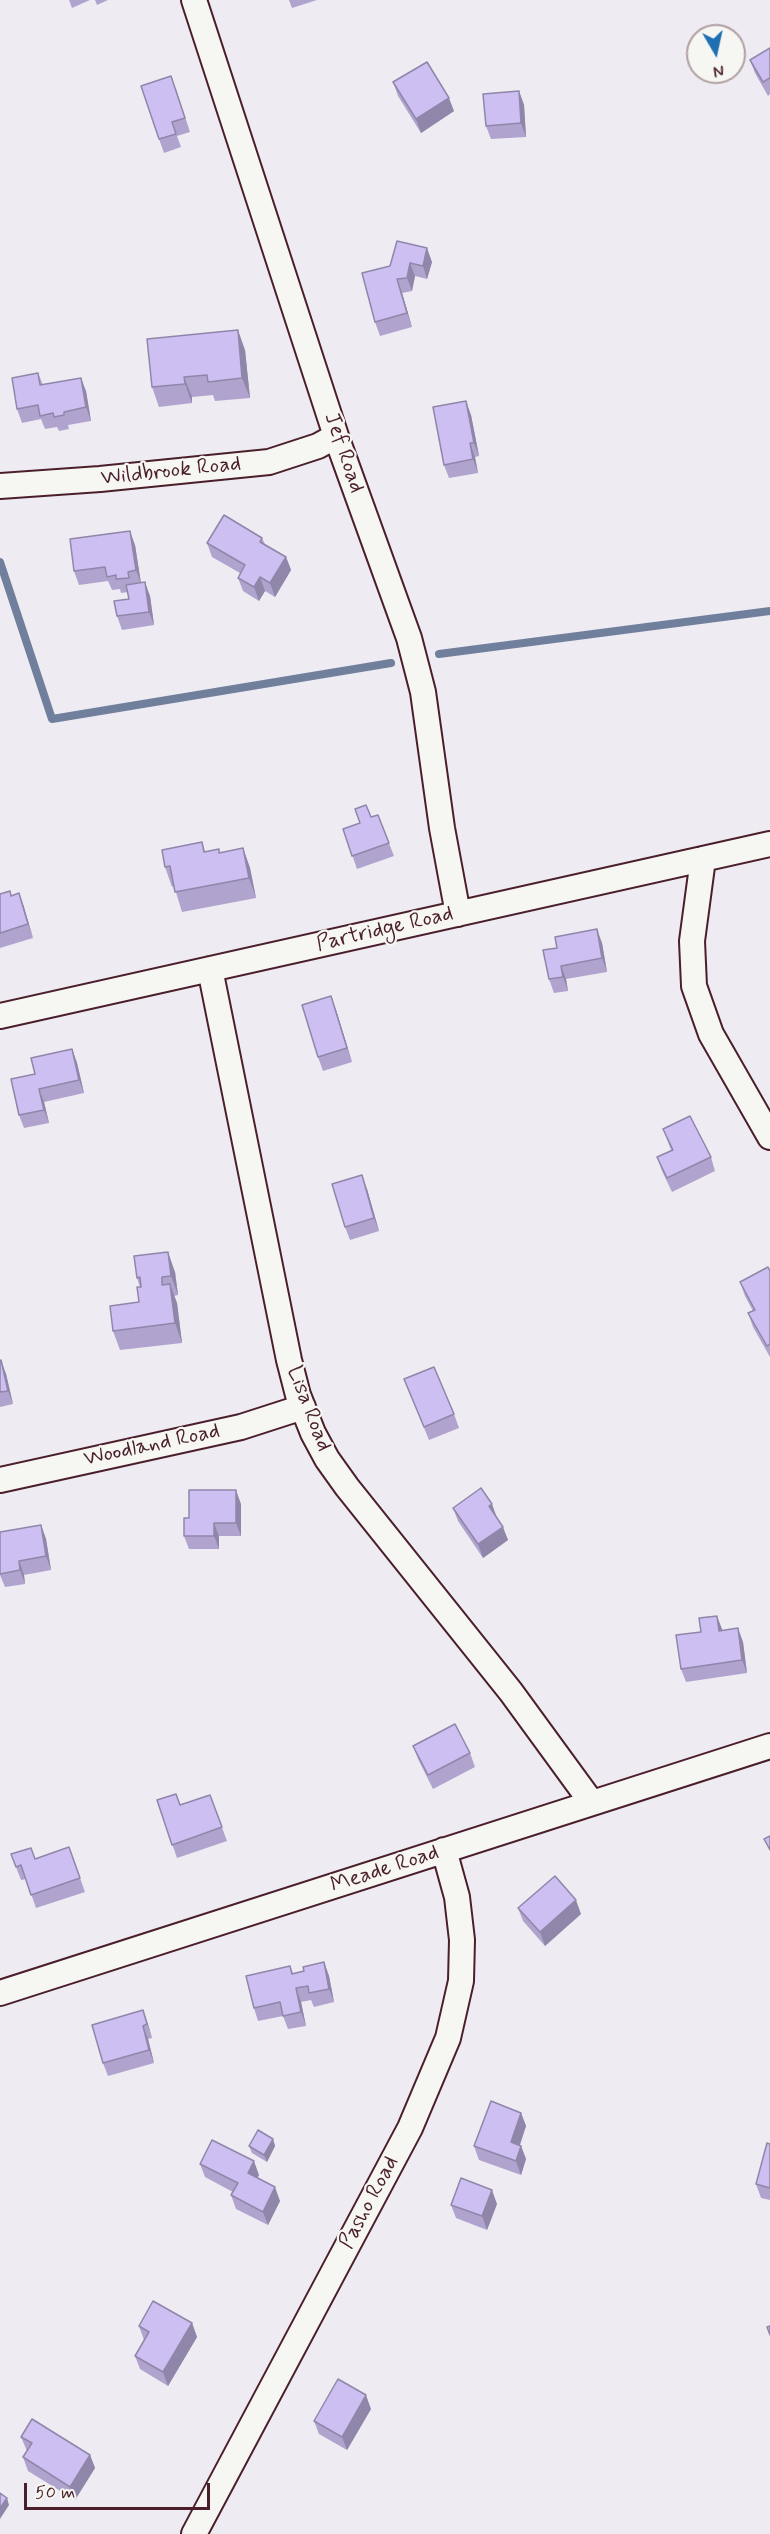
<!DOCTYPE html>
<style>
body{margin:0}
#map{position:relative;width:770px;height:2534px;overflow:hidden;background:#eeebf2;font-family:Mynerve,sans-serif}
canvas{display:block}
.north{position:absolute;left:686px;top:24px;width:60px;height:60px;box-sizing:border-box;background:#f6f6f2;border:2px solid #b1a0a2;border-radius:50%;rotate:171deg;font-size:16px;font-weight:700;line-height:24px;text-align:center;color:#4a1f2b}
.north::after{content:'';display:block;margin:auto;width:21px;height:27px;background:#1f6fb2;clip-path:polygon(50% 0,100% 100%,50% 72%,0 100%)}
.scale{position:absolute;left:24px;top:2483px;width:186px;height:27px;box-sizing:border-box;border:3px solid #4a1f2b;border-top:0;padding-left:8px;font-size:18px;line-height:21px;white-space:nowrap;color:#4a1f2b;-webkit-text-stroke:4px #f6f6f2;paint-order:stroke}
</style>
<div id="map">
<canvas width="770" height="2534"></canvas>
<div class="north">N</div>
<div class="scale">50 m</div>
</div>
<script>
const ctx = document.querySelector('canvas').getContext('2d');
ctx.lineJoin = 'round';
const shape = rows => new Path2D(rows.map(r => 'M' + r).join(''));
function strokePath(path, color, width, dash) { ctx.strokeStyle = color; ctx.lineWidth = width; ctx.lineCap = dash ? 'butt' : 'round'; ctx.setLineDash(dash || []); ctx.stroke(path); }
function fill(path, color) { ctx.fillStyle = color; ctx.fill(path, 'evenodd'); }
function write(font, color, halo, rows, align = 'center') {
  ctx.font = font + ' Mynerve,sans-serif'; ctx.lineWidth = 4.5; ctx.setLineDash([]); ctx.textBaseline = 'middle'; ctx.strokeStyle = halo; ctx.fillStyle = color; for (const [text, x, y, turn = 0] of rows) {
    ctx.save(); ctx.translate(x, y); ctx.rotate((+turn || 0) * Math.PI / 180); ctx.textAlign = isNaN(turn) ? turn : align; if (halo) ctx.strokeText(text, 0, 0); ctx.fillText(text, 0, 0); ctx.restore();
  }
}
strokePath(shape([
 [0,562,52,719,391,663],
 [439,654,770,611]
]), '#707f9c', 8);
const minor = shape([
 [194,0,336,436,409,638,423,692,442,828,458,914],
 [0,486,100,479,269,462,318,446,336,436],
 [703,859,692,941,694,986,711,1034,770,1137],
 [210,969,289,1360,298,1395,313,1433,327,1459,347,1487,511,1692,592,1803],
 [0,1016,770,844],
 [0,1480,241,1427,303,1407],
 [0,1993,770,1746],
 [194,2534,410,2128,448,2038,461,1981,462,1940,457,1897,444,1850]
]);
strokePath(minor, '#4a1f2b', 28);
strokePath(minor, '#f6f6f2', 24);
fill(shape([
 [69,0,90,0,72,8],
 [95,0,108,0,97,5],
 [289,0,317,0,292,8],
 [770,48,770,94,768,96,755,73,750,60],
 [393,82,454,111,421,133,398,96],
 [176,89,190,132,177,136,181,147,164,153,159,139],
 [519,91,524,105,526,137,491,139,486,126],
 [397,241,432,262,427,279,415,276,412,291,402,293,412,327,380,336,375,322],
 [245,350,250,398,215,401,213,395,192,397,192,403,159,407,152,387],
 [38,373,43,385,86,391,91,421,68,425,69,429,59,431,57,427,45,429,41,419,22,423,17,409],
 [471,415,479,456,475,457,478,473,449,478,444,465],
 [262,538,265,544,286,557,291,570,275,597,265,591,259,601,243,591,238,578,240,573,212,557,207,543],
 [135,545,141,583,150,596,154,625,122,630,117,616,129,599,128,592,121,593,120,589,112,590,108,581,79,585,74,571],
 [378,815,394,856,357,869,343,829,360,823,371,817],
 [202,842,205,851,220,853,243,848,250,868,256,898,182,912,174,886,172,887,165,867],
 [19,893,33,938,0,948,0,894,12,896],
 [602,943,607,972,566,979,568,991,554,993,549,979,543,950],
 [336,1010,352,1062,323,1071,318,1057],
 [72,1049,77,1063,84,1093,44,1102,49,1123,24,1128,19,1115,35,1074],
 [663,1129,711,1157,715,1171,672,1192,662,1171,657,1157,671,1150],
 [367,1189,379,1231,350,1240,345,1227],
 [770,1271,770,1357,753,1327,748,1313,753,1311,745,1296,740,1282],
 [175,1272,178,1295,174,1296,177,1303,182,1343,120,1350,113,1331,139,1302,140,1287,137,1278],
 [0,1361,6,1374,13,1404,0,1407],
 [404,1379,454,1414,459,1428,429,1440],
 [241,1504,241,1536,219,1536,219,1549,189,1549,184,1536,189,1518],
 [453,1508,497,1518,508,1540,483,1558,458,1521],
 [41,1525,46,1539,51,1570,24,1575,25,1584,5,1587,0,1575,0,1532],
 [722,1630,743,1642,747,1673,686,1682,681,1669],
 [413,1746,470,1753,475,1767,433,1789,418,1759],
 [210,1795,227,1841,177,1858,157,1800,180,1805],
 [69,1847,85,1892,36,1908,26,1879,21,1880,11,1854,35,1859],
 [518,1908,581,1914,545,1946,523,1921],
 [324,1962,329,1976,334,2002,314,2007,311,2000,301,2002,306,2026,288,2029,283,2016,258,2021,254,2008,290,1966,293,1973,304,1971],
 [143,2010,152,2038,148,2039,154,2063,108,2076,103,2063],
 [521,2113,526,2126,520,2145,521,2146,526,2159,521,2175,479,2160,474,2146],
 [273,2139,275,2146,267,2162,252,2153,249,2146],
 [770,2144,770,2200,761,2198,756,2184],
 [200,2164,259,2175,257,2178,280,2201,268,2225,236,2209,231,2195,233,2192,205,2177],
 [497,2204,487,2230,456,2218,451,2205],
 [192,2323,197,2337,168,2386,140,2369,135,2356,144,2340,139,2326],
 [371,2409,347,2450,319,2434,314,2421],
 [21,2437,90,2455,95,2468,75,2500,28,2471,23,2457,27,2451]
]), '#b0a4cf');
fill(shape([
 [519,91,524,105,526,137,521,123],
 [449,98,454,111,421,133,416,119],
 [427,248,432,262,427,279,423,266],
 [410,263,415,276,412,291,407,278],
 [397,279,402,293,412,327,407,313],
 [238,330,245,350,250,398,242,378],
 [184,377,192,397,192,403,185,384],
 [81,378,86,391,91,421,86,407],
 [466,401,471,415,479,456,474,443],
 [470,443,475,457,478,473,473,459],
 [130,531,135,545,141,584,136,570],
 [286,557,291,570,275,597,270,583],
 [260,577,265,591,259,601,254,587],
 [145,582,150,596,154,625,149,612],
 [243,848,250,868,256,898,249,878],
 [19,893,24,907,33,938,28,924],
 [597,929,602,943,607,972,602,958],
 [561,966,566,979,568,991,563,977],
 [331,996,336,1010,352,1062,347,1048],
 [72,1049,77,1063,84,1093,79,1080],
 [39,1089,44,1102,49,1123,44,1110],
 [362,1175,367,1189,379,1231,374,1218],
 [168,1252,175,1272,178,1295,171,1276],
 [170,1284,177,1303,182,1343,175,1323],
 [1,1360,6,1374,13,1404,8,1391],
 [236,1490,241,1504,241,1536,236,1523],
 [492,1504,497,1518,489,1506],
 [214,1523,219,1536,219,1549,214,1536],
 [41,1525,46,1539,51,1570,46,1556],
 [503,1527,508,1540,483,1558,478,1544],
 [19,1561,24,1575,25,1584,20,1570],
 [717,1616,722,1629,724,1644,719,1631],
 [738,1628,743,1642,747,1673,742,1660],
 [576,1900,581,1914,545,1946,540,1932],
 [324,1962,329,1976,334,2002,329,1989],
 [296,1988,301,2002,306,2026,301,2012],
 [143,2010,148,2024,152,2038,147,2024],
 [143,2026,148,2039,154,2063,149,2050],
 [521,2113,526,2126,516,2156,511,2142],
 [273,2139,275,2146,267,2162,264,2155],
 [521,2146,526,2159,521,2175,516,2161],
 [254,2161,259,2175,253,2187,248,2173],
 [275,2187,280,2201,268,2225,263,2212],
 [492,2190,497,2204,487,2230,482,2216],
 [192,2323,197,2337,168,2386,163,2372],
 [366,2395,371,2409,347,2450,342,2437],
 [90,2455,95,2468,75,2500,70,2487],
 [7,2498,9,2505,0,2519,0,2508]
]), '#9086a9');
const building = shape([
 [770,48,770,78,763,82,750,60,770,48],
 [427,62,449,98,416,119,393,82,427,62],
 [171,76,185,118,172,122,176,134,159,139,141,86,171,76],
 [519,91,521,123,486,126,483,94,519,91],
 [397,241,427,248,423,266,410,263,407,278,397,279,407,313,375,322,362,273,390,266,397,241],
 [238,330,242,378,208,382,207,375,184,377,185,384,152,387,147,339,238,330],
 [38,373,40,385,81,378,86,407,64,412,64,415,54,417,53,413,40,416,38,405,17,409,12,378,38,373],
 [466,401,474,443,470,443,473,459,444,465,433,407,466,401],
 [224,515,262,538,260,542,286,557,270,583,260,577,254,587,238,578,245,565,207,543,224,515],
 [130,531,136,570,128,572,129,578,116,579,116,575,107,577,105,567,74,571,70,539,130,531],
 [145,582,149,612,117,616,114,601,129,599,126,585,145,582],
 [366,805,371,817,378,815,389,843,352,856,343,829,360,823,355,809,366,805],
 [202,842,204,852,219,849,219,853,243,848,249,878,175,892,170,866,165,867,162,850,202,842],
 [10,891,11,896,19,893,28,924,0,933,0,894,10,891],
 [597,929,602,958,561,966,563,977,549,979,543,950,557,948,555,937,597,929],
 [331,996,347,1048,318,1057,302,1005,331,996],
 [72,1049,79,1080,39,1089,44,1110,19,1115,11,1079,35,1074,31,1058,72,1049],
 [690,1116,711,1157,667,1178,657,1157,673,1150,663,1129,690,1116],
 [362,1175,374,1218,345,1227,332,1184,362,1175],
 [168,1252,171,1276,162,1277,162,1285,170,1284,175,1323,113,1331,110,1306,139,1302,137,1287,141,1287,140,1277,137,1278,134,1256,168,1252],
 [768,1267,770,1271,770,1344,767,1346,748,1313,755,1310,740,1282,768,1267],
 [1,1360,8,1391,0,1392,0,1361,1,1360],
 [434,1367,454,1414,424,1427,404,1379,434,1367],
 [481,1488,492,1504,489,1506,503,1527,478,1544,453,1508,481,1488],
 [189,1490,236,1490,236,1523,214,1523,214,1536,184,1536,184,1518,189,1518,189,1490],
 [41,1525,46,1556,19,1561,20,1570,0,1574,0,1532,41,1525],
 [717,1616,719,1631,738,1628,742,1660,681,1669,676,1635,701,1632,699,1618,717,1616],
 [455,1724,470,1753,428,1775,413,1746,455,1724],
 [176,1794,180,1805,210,1795,222,1827,172,1845,157,1800,176,1794],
 [770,1836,770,1850,764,1839,770,1836],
 [69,1847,80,1878,31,1895,21,1865,16,1867,11,1854,31,1848,35,1859,69,1847],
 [555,1876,576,1900,540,1932,518,1908,555,1876],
 [324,1962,329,1989,309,1993,308,1986,296,1988,301,2012,283,2016,280,2002,254,2008,246,1976,290,1966,292,1974,304,1971,303,1967,324,1962],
 [143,2010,147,2024,143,2026,149,2050,103,2063,92,2025,143,2010],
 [491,2101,521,2113,511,2142,521,2146,516,2161,474,2146,491,2101],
 [258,2130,273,2139,264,2155,249,2146,258,2130],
 [212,2140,254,2161,248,2173,275,2187,263,2212,231,2195,238,2183,200,2164,212,2140],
 [767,2143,770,2144,770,2188,756,2184,767,2143],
 [461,2178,492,2190,482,2216,451,2205,461,2178],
 [153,2301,192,2323,163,2372,135,2356,149,2332,139,2326,153,2301],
 [770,2326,770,2335,767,2327,770,2326],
 [338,2379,366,2395,342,2437,314,2421,338,2379],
 [32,2419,90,2455,70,2487,23,2457,32,2443,21,2437,32,2419],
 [0,2493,7,2498,0,2508,0,2493]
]);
fill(building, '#cdbff1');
strokePath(building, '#9086a9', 1.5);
write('22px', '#4a1f2b', '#f6f6f2', [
 ["Jef Road",343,453,71],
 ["Wildbrook Road",171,472,-6],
 ["Partridge Road",385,930,-13],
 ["Lisa Road",308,1409,69],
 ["Woodland Road",152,1446,-12],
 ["Meade Road",385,1870,-18],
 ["Pasho Road",370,2203,-62]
]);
</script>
